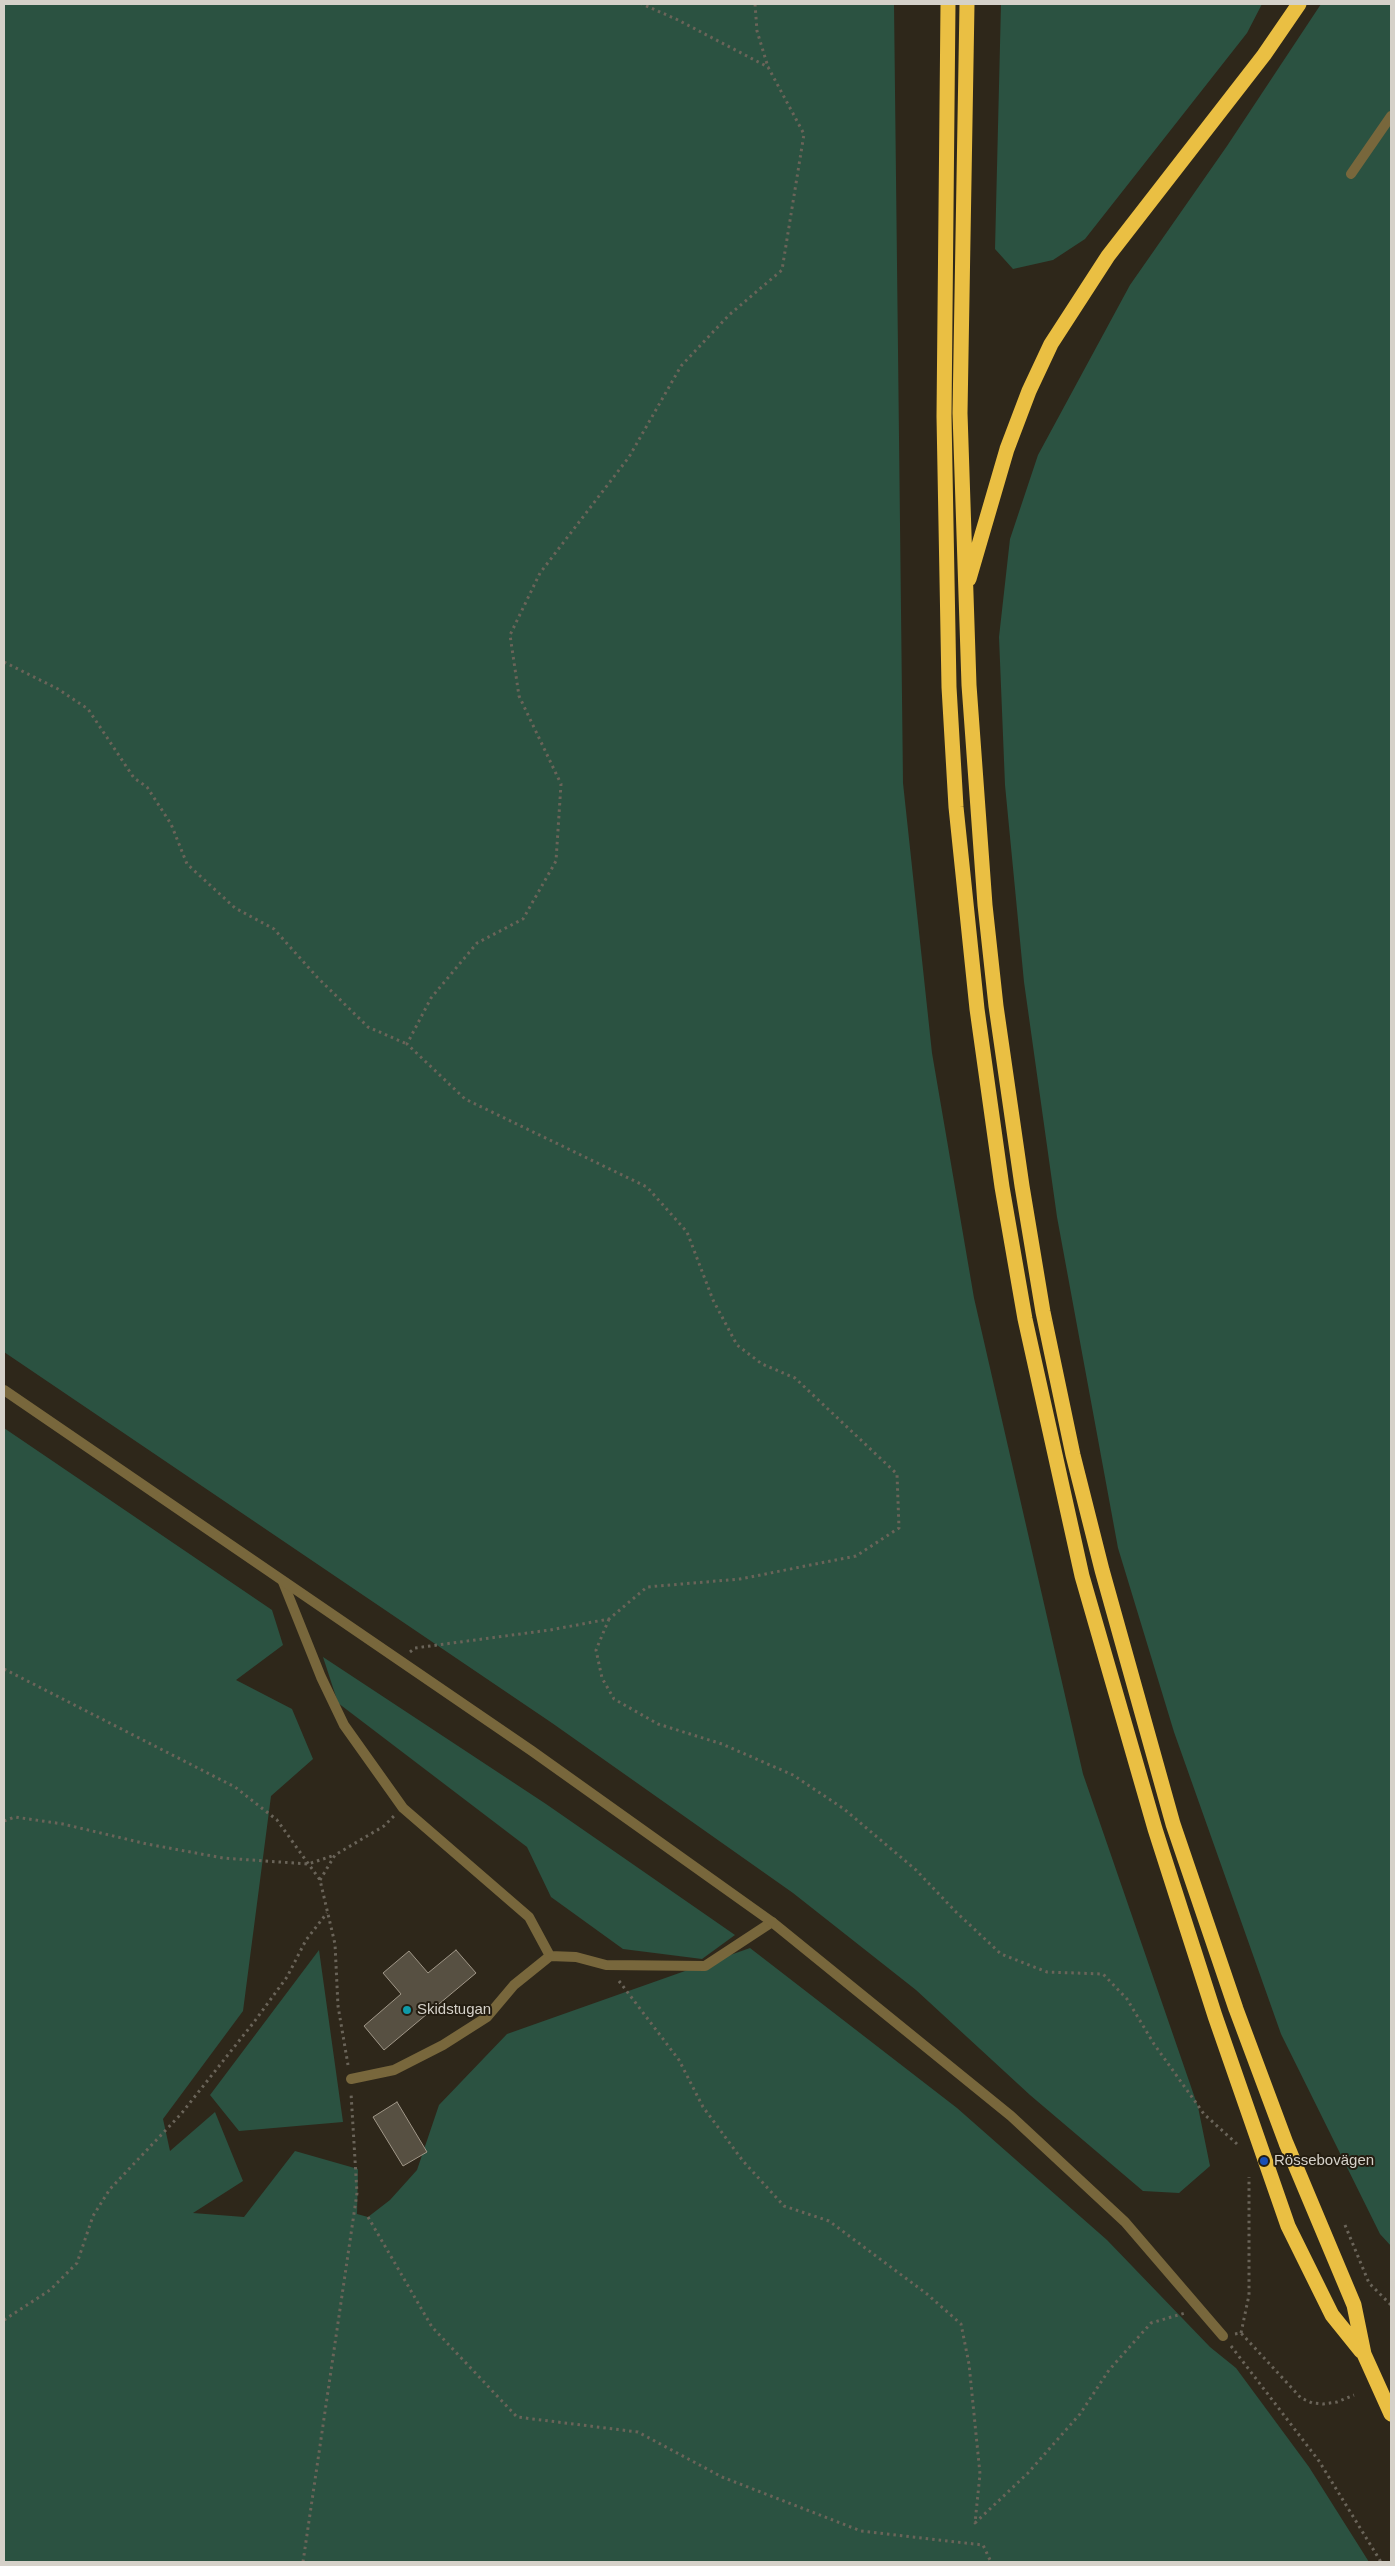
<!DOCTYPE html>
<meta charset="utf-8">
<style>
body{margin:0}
#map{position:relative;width:1395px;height:2566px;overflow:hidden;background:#2e271a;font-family:Arial,sans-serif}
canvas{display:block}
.frame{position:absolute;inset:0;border:5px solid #d5d1c9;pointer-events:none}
</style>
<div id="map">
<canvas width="1395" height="2566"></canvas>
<div class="frame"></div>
</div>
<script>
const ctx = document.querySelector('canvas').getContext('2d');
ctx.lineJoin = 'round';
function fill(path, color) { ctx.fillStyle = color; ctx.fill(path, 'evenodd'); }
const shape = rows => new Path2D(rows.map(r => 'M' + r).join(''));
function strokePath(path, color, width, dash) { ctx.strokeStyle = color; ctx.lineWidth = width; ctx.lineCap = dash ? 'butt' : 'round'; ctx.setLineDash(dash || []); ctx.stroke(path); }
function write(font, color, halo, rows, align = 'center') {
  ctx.font = font + ' Arial,sans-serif'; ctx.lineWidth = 4; ctx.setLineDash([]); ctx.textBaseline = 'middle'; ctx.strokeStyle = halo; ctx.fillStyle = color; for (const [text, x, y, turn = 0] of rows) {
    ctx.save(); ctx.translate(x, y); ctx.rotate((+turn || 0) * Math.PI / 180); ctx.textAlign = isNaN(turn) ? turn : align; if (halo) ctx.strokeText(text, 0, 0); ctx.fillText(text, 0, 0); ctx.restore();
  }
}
fill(shape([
 [4,4,894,4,903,783,932,1053,974,1298,1083,1774,1198,2107,1210,2166,1179,2193,1143,2191,1030,2095,916,1990,793,1893,552,1723,4,1352],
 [1001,4,1262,4,1247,33,1085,239,1053,260,1013,269,995,249],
 [1321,4,1391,4,1391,2246,1380,2234,1281,2034,1174,1732,1118,1548,1057,1217,1024,982,1005,785,999,637,1010,539,1038,455,1130,285,1227,146],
 [4,1428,272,1610,283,1645,236,1680,292,1709,313,1759,271,1796,243,2011,163,2119,170,2151,215,2112,243,2181,193,2213,244,2217,295,2151,358,2169,357,2214,368,2217,390,2200,417,2170,439,2105,507,2034,750,1948,957,2108,1107,2240,1210,2347,1236,2368,1309,2467,1369,2562,4,2562],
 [323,1657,546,1804,735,1935,702,1959,623,1949,551,1897,527,1847,338,1703],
 [319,1950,343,2122,239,2131,210,2095]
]), '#2b5241');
const building = shape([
 [456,1950,476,1973,384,2050,364,2026,401,1994,383,1973,409,1951,428,1973,456,1950],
 [397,2102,427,2152,403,2166,373,2117,397,2102]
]);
fill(building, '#575042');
strokePath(building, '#a09788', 1);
strokePath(shape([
 [755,4,757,31,768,67],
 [4,662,58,689,88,709,134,778,147,787,171,824,187,864,235,908,274,929,317,977,368,1027,407,1044],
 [609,1619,596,1650,602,1678,614,1699,658,1724,722,1744,793,1775,844,1809,916,1870,956,1912,1001,1954,1047,1972,1103,1974,1127,1999,1154,2044,1204,2114,1237,2144],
 [410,1652,415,1648,550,1630,609,1619,647,1587,740,1579,856,1556,899,1528,897,1474,795,1378,762,1364,737,1345,713,1300,687,1232,647,1187,465,1099,407,1044,431,998,477,943,523,919,556,861,561,784,519,696,510,635,540,573,629,457,681,366,729,315,782,270,804,134,768,67,678,20,642,4],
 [4,1669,235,1787,277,1820,320,1880,335,1944,338,2006,348,2065],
 [4,1821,15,1817,63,1824,147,1844,223,1858,308,1864,335,1855],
 [320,1880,335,1855,384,1826,394,1816],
 [619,1981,679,2060,703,2107,743,2161,784,2206,829,2221,927,2294,961,2324,969,2364,980,2474,975,2523,1028,2473,1080,2414,1109,2370,1151,2323,1185,2313],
 [368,2217,432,2327,517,2417,638,2432,722,2477,861,2531,983,2545,991,2562],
 [1345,2225,1369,2283,1391,2305],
 [4,2320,50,2290,77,2263,93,2216,110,2189,181,2114,254,2022,287,1977,306,1940,327,1913],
 [1241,2333,1249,2295,1249,2177],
 [1235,2334,1241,2333,1301,2398,1312,2403,1323,2404,1337,2402,1354,2395],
 [1231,2346,1319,2461,1381,2562],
 [303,2562,357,2193,351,2093]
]), '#6a6459', 3, [2.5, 4]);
strokePath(shape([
 [283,1582,321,1677,344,1725,403,1808,529,1917,550,1956,576,1957,606,1965,705,1966,772,1922],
 [351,2079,394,2070,443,2045,487,2017,514,1985,550,1956]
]), '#78673c', 10);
strokePath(shape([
 [1351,174,1391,116],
 [4,1390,532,1751,772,1922,1011,2116,1125,2222,1223,2336]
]), '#78673c', 10);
strokePath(shape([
 [948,4,944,416,949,687,956,807,977,1009,1002,1187,1025,1319,1082,1576,1155,1829,1215,2016,1288,2226,1332,2315,1361,2351],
 [967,4,960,413,969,685,985,905,996,1006,1022,1186,1043,1312,1073,1455,1102,1570,1173,1824,1236,2009,1286,2143,1354,2305,1364,2354,1391,2414],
 [969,579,1007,449,1029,391,1051,344,1108,256,1264,55,1299,4]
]), '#eabf43', 15);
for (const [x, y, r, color] of [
 [407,2010,5,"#0f9aa8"],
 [1264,2161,5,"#1a4fb4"]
]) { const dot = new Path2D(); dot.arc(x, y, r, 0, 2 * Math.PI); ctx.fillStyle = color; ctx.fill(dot); strokePath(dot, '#241d11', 2); }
write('15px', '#d5d1c9', '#241d11', [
 ["Skidstugan",417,2010],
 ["Rössebovägen",1274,2161]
], 'left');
</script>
